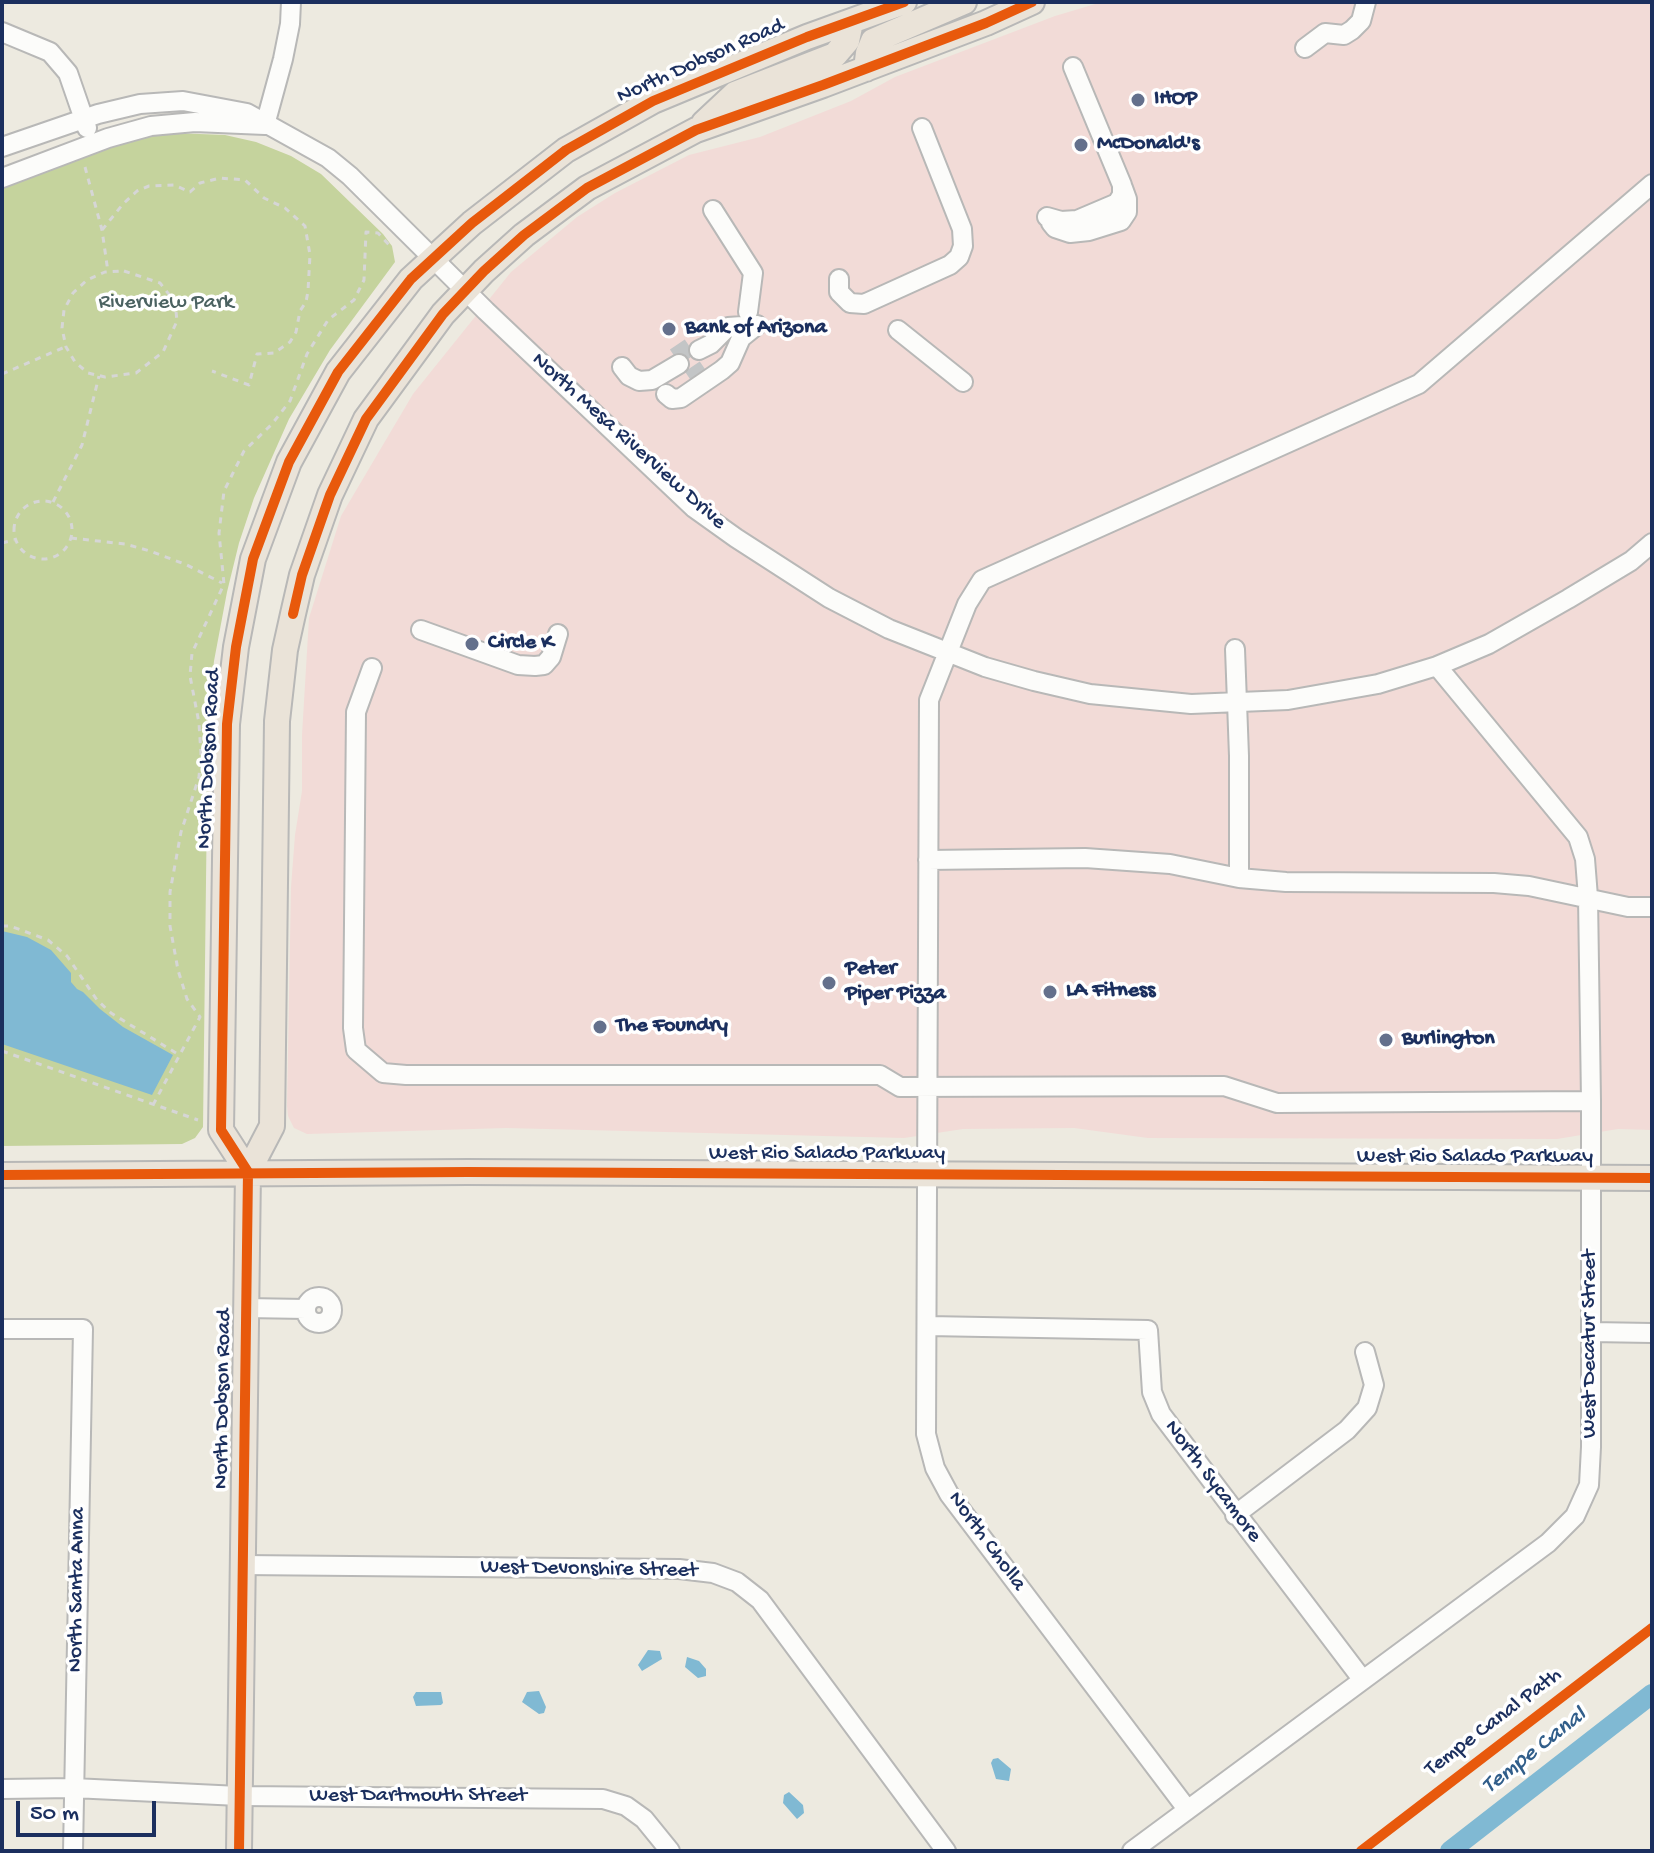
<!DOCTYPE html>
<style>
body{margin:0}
#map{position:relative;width:1654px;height:1853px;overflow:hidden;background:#edeae0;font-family:"Gochi Hand",sans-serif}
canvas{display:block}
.frame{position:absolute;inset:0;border:4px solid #1b2f5e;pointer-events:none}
.scale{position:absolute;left:16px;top:1801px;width:140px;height:36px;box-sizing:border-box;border:4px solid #1b2f5e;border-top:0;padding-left:10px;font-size:24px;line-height:28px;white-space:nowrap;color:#1b2f5e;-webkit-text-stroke:6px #fff;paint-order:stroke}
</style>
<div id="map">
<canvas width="1654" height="1853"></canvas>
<div class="frame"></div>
<div class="scale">50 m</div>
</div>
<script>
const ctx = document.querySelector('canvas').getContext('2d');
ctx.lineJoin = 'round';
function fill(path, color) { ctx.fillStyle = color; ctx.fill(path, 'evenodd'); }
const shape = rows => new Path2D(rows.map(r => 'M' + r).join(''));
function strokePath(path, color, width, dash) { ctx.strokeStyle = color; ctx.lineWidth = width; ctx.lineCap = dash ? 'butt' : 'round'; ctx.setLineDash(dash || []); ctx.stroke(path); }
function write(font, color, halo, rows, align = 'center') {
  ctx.font = font + ' "Gochi Hand",sans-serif'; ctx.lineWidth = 7; ctx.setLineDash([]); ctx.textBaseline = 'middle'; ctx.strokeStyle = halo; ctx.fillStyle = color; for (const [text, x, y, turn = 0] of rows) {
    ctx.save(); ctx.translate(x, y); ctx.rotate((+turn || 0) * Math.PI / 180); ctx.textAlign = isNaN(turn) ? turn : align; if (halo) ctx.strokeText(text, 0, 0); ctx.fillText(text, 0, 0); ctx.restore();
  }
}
fill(shape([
 [1102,2,1652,2,1652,1130,1618,1129,1557,1139,1148,1138,1074,1128,963,1129,904,1138,506,1128,307,1134,294,1128,288,1116,287,1106,291,887,295,835,302,791,302,735,309,618,341,516,413,394,511,272,577,217,615,193,689,155,760,137,851,101,895,77,1055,16]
]), '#f2dbd7');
fill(shape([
 [174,133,225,135,256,142,291,156,321,174,383,234,392,246,395,262,330,350,289,419,254,498,239,543,227,592,214,661,208,718,203,1127,195,1138,182,1144,2,1146,2,188,104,149,141,138]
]), '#c5d39d');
fill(shape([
 [2,931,27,937,51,950,71,973,71,982,77,989,83,992,100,1009,123,1027,173,1055,152,1095,2,1044],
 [648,1650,660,1651,662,1659,642,1671,638,1665],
 [687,1657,699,1661,706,1669,706,1676,698,1678,685,1667],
 [539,1691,546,1707,544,1713,539,1714,522,1702,527,1692],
 [416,1692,441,1692,443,1703,441,1705,416,1706,413,1697],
 [998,1758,1011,1769,1009,1781,996,1779,991,1763,993,1759],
 [789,1792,803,1805,804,1813,797,1819,783,1803,784,1795]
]), '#80b9d3');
strokePath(shape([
 [1450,1851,1652,1694]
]), '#80b9d3', 20);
strokePath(shape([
 [675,357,694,344],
 [690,379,709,366]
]), '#c3c5c6', 18, [18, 9]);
const minor = shape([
 [2,32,50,52,68,73,87,128],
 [1305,48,1325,33,1344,35,1352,30,1361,21,1366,2],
 [265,125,283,59,290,24,291,2],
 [2,147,98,114,140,104,183,101,247,113,328,158,350,176,486,311,694,508,736,538,829,598,889,629,985,667,1034,681,1090,694,1191,704,1288,700,1378,684,1437,666,1489,644,1568,599,1631,561,1652,543],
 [2,178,108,138,151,126,195,122,265,125],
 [713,210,753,273,748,312],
 [1047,217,1061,221,1077,220,1117,203,1122,195,1122,185,1073,67],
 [1051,223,1055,228,1070,233,1089,231,1121,221,1127,212,1127,199,1123,188],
 [839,279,839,292,850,303,864,304,950,265,959,257,963,246,962,229,922,128],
 [898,330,963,382],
 [699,350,711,344,728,327,757,325],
 [622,367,629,376,639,381,652,380,679,364],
 [666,394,672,399,681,398,722,370,730,363,741,338,757,325],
 [421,630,518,665,535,666,544,665,551,657,558,634],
 [1235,649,1239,756,1239,878],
 [372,668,356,712,353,1028,356,1050,383,1073,406,1075,880,1075,900,1087,1224,1086,1277,1103,1591,1101],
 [928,860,1085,858,1170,864,1239,878,1286,882,1494,883,1529,886,1628,907,1652,907],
 '306 1310a13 13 0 1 1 26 0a13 13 0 1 1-26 0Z',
 [246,1308,306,1309],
 [928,1326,1148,1330,1152,1392,1161,1414,1362,1679],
 [2,1329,83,1329,73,1851],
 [1591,1332,1652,1333],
 [1235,1515,1347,1430,1367,1408,1374,1385,1365,1352],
 [242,1565,679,1569,713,1573,737,1582,760,1600,946,1851],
 [2,1789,73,1788,239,1796,603,1799,626,1806,644,1819,670,1851],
 [1187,1809,949,1494,935,1468,926,1434,929,700,967,604,982,580,1419,384,1652,184],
 [1132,1851,1548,1543,1575,1516,1589,1485,1591,1447,1591,1101,1588,897,1585,859,1578,837,1437,666]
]);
const major = shape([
 [866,69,868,53,873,41,964,2],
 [704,123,735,94,835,55,847,41,851,22],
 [248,1172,221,1130,227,724,236,647,253,559,289,462,338,372,411,279,472,223,566,150,653,101,807,37,904,2],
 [2,1175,468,1172,1652,1178],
 [239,1851,248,1172,272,1126,277,721,285,650,293,614,302,575,330,495,366,419,443,314,484,271,524,235,587,188,696,130,823,85,986,23,1032,2]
]);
strokePath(minor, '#b8b8b7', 22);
strokePath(major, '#b8b8b7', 28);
strokePath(shape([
 [85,167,102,230,108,272],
 [102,230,123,204,137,191,149,186,174,185,190,192,200,183,220,178,245,180,264,198,285,208,305,226,310,255,308,291,306,302,300,311,296,332,290,342,274,353,257,354,249,385,212,371],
 [124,271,160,283,175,302,177,321,163,352,136,373,105,377,88,373,75,362,66,347,62,328,64,310,73,293,87,280,105,272,124,271],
 [2,374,65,347],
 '14 530a29 29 0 1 1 58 0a29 29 0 1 1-58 0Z',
 [53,502,82,445,99,376],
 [71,538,125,544,150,551,187,565,222,583],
 [2,543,14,540],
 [2,926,10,926,48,940,67,956,97,1000,111,1013,181,1056],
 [2,1051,198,1120],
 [153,1105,200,1017,187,999,178,970,170,926,170,892,181,832,199,777,201,754,199,723,190,676,192,653,224,584,219,533,224,491,244,451,272,424,290,401,307,354,328,320,354,300,364,280,366,232,378,233,390,246]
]), '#d6d6d6', 3, [6, 6]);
strokePath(minor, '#fcfcfa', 18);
strokePath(major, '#eae3d8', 24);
strokePath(shape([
 [293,614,302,575,330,495,366,419,443,314,484,271,524,235,587,188,696,130,823,85,986,23,1032,2],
 [2,1175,468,1172,1652,1178],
 [239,1851,248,1172,221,1130,227,724,236,647,253,559,289,462,338,372,411,279,472,223,566,150,653,101,807,37,904,2],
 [1361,1851,1652,1628]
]), '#e8590c', 10);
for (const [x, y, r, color] of [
 [1138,100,8,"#64708c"],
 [1081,145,8,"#64708c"],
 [669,329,8,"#64708c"],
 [472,644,8,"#64708c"],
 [829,983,8,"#64708c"],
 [1050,992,8,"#64708c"],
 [600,1027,8,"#64708c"],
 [1386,1040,8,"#64708c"]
]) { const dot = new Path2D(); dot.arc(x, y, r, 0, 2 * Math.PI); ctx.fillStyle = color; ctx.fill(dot); strokePath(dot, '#fff', 3); }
write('22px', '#1b2f5e', '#fff', [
 ["North Dobson Road",701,62,-24],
 ["North Mesa Riverview Drive",628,442,42],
 ["North Dobson Road",210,759,-87],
 ["West Rio Salado Parkway",827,1155],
 ["West Rio Salado Parkway",1475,1158],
 ["West Decatur Street",1591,1344,-90],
 ["North Dobson Road",224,1399,-89],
 ["North Sycamore",1212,1482,53],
 ["North Cholla",986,1542,54],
 ["West Devonshire Street",589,1570,1],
 ["North Santa Anna",78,1590,-89],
 ["Tempe Canal Path",1494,1723,-37],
 ["West Dartmouth Street",418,1797]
]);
write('bold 22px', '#1b2f5e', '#fff', [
 ["IHOP",1154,100],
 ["McDonald's",1097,145],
 ["Bank of Arizona",685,329],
 ["Circle K",488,644],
 ["Peter",845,970],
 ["Piper Pizza",845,995],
 ["LA Fitness",1066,992],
 ["The Foundry",616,1027],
 ["Burlington",1402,1040]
], 'left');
write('22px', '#4b6261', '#fff', [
 ["Riverview Park",166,304]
]);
write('italic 24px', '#315e8a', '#fff', [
 ["Tempe Canal",1535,1752,-38]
]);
</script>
